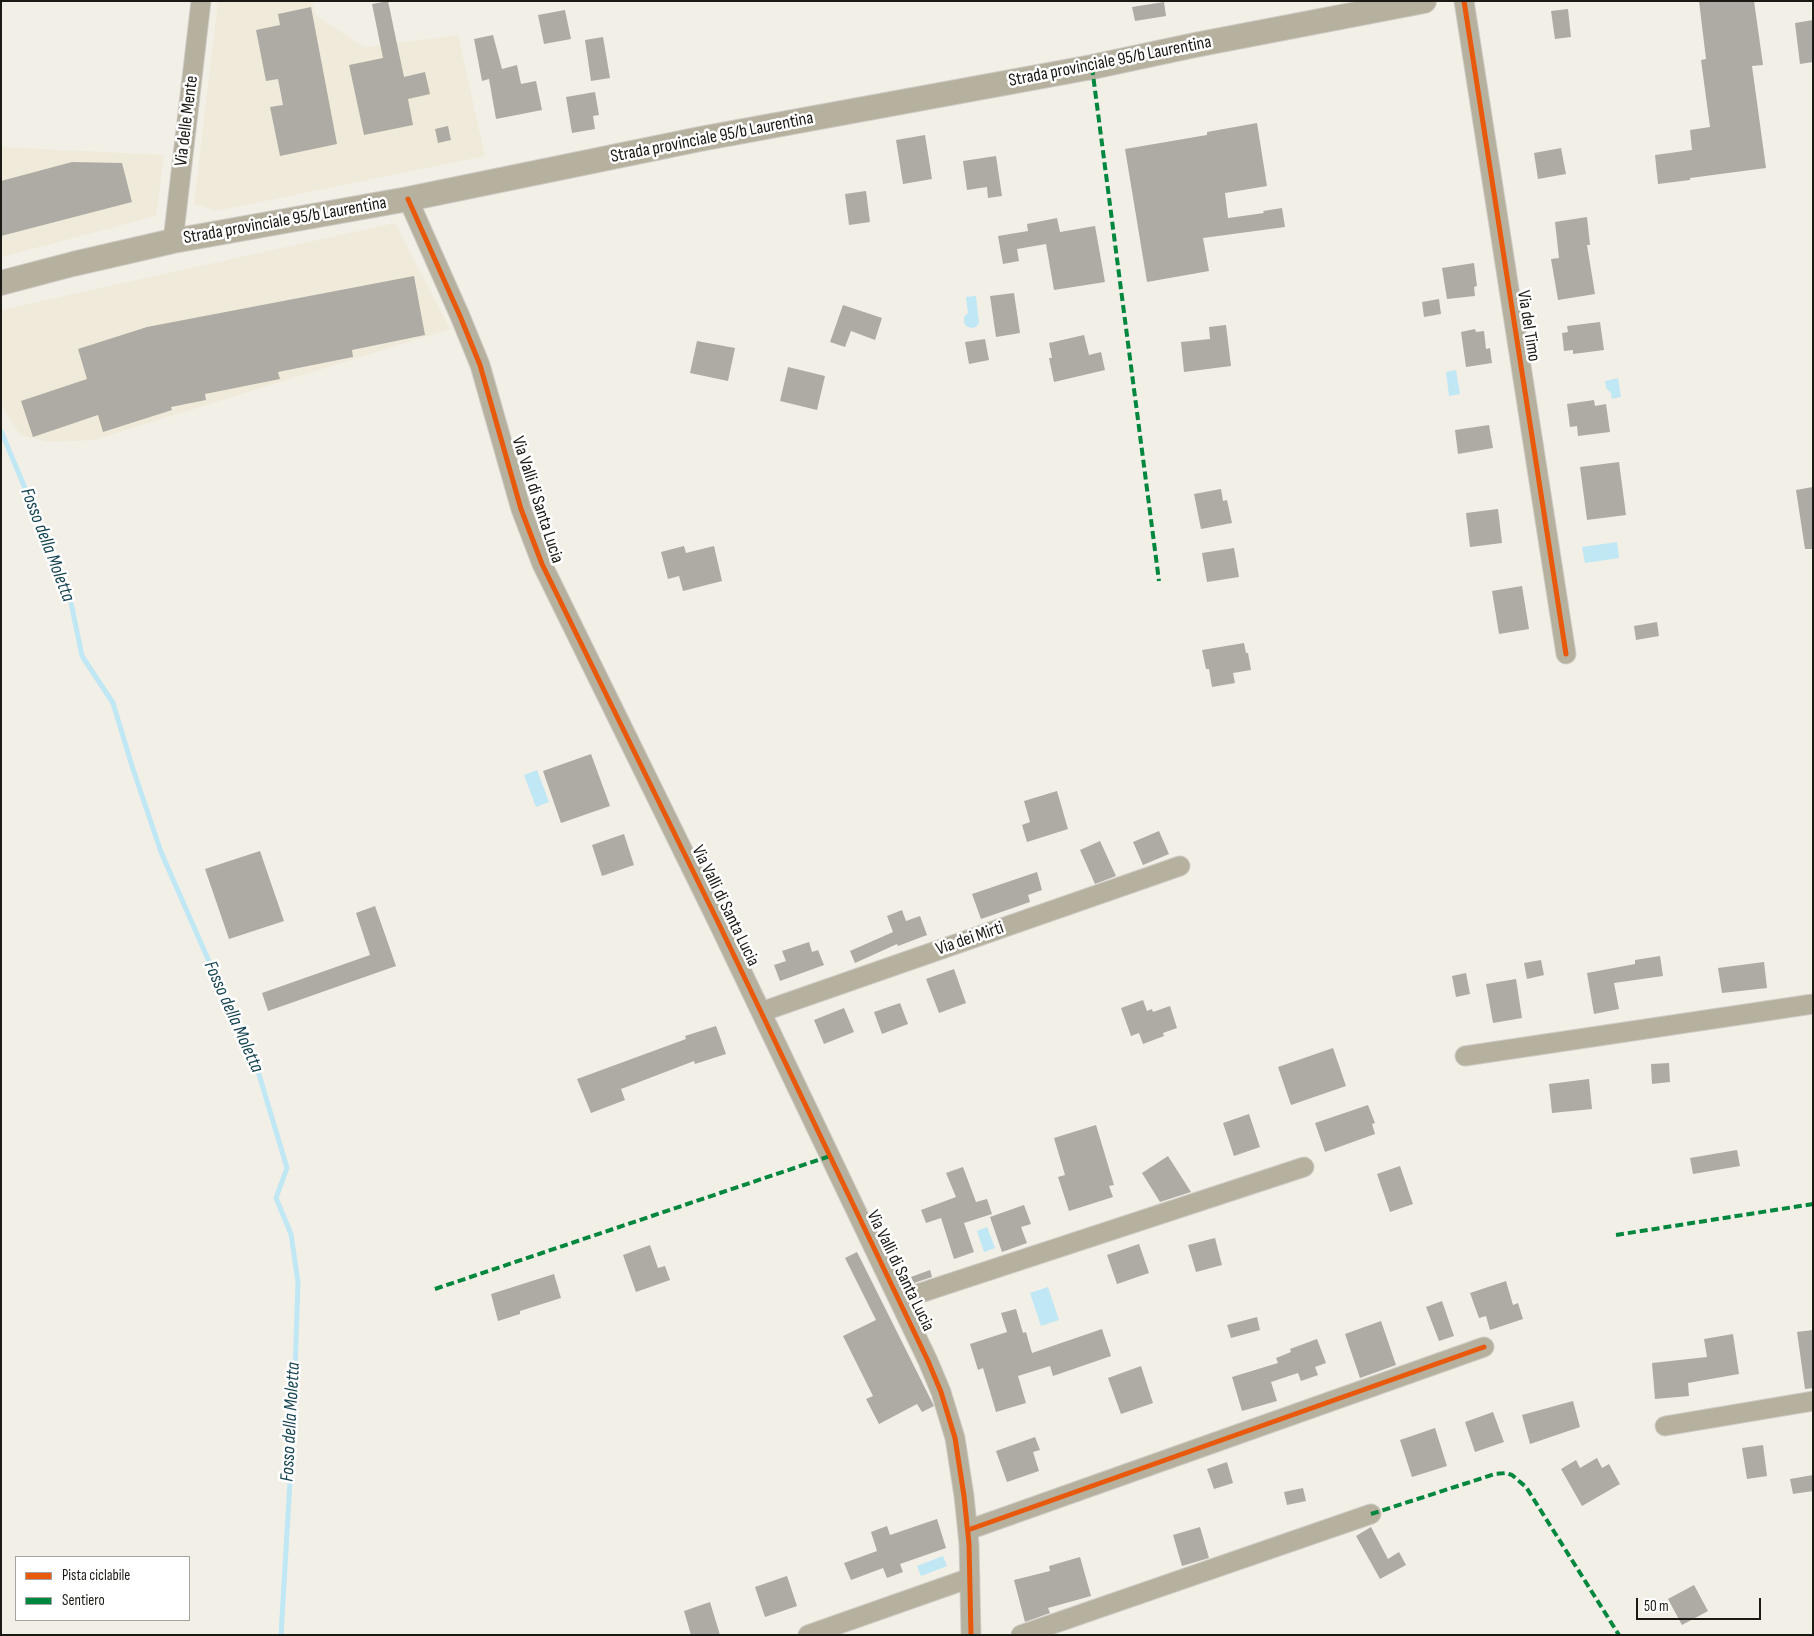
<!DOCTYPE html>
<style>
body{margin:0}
#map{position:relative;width:1814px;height:1636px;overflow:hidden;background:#f2efe7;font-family:"Sofia Sans Condensed",sans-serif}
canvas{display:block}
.frame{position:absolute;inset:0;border:2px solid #1b1913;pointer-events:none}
.legend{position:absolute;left:15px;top:1556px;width:175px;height:65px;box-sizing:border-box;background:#fff;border:1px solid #a4a3a1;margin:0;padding:6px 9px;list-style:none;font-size:15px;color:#1b1913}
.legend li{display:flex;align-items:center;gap:10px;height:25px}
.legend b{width:25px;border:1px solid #a4a3a1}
.scale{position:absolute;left:1636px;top:1598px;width:125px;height:22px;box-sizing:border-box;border:2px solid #1b1913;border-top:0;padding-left:6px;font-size:15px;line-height:18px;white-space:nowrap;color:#1b1913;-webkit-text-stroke:4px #fff;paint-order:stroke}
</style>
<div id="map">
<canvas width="1814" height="1636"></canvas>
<div class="frame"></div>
<ul class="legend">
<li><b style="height:6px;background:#e8590c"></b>Pista ciclabile</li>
<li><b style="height:6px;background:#00873e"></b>Sentiero</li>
</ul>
<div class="scale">50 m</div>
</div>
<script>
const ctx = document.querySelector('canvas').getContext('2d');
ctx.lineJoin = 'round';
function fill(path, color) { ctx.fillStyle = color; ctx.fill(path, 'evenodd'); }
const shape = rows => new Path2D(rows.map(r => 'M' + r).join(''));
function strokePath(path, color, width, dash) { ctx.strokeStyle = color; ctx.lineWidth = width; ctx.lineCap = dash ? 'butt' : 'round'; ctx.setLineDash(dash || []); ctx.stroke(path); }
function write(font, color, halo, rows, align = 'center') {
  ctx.font = font + ' "Sofia Sans Condensed",sans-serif'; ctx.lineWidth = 5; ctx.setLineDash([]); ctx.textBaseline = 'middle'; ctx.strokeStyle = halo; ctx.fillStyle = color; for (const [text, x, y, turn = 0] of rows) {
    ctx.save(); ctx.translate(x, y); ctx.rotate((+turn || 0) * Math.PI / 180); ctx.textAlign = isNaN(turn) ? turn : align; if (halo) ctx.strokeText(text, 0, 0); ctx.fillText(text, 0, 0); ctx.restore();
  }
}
fill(shape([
 [218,1,312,1,316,16,364,47,458,35,485,156,216,211,194,204],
 [1,147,164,155,156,216,1,257],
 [395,223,450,329,94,440,49,442,20,435,5,411,1,400,1,310]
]), '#efead9');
fill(shape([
 [976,296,979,323,976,327,971,328,966,326,964,322,964,317,968,313,966,297],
 [1456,370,1460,394,1449,396,1446,372],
 [1618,378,1621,397,1612,399,1611,393,1606,388,1605,381],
 [1617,542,1619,558,1585,563,1582,547],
 [537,770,549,802,536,807,524,775],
 [987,1227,995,1248,984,1252,977,1231],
 [1048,1287,1059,1320,1041,1326,1030,1293],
 [943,1556,947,1566,921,1576,917,1566]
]), '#c0e7f4');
strokePath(shape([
 [1,431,69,593,82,656,113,703,132,766,161,852,211,966,252,1051,287,1168,276,1198,291,1234,298,1282,293,1430,281,1635]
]), '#c0e7f4', 5);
fill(shape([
 [388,1,404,77,425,72,430,94,408,99,413,125,364,135,349,65,383,58,372,4],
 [1699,1,1754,1,1763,65,1752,66,1766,168,1690,178,1690,180,1658,184,1655,155,1692,150,1690,130,1710,127,1701,60,1706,59],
 [1164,2,1166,16,1135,21,1132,7],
 [311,7,337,144,280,156,270,107,283,105,278,79,266,81,256,30,280,25,278,14],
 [1568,9,1571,37,1555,39,1551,11],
 [565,10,571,39,544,44,538,15],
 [1813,20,1813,62,1800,64,1795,23],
 [493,35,502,69,517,65,521,84,536,81,542,110,496,119,489,79,482,81,474,39],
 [603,37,610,78,591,81,585,40],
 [595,92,599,115,593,116,595,129,572,133,566,97],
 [1257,123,1267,186,1225,193,1228,218,1264,213,1263,211,1282,208,1285,227,1203,238,1209,271,1147,282,1125,149,1207,135,1207,132],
 [448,126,451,140,438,143,435,129],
 [925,135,932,179,903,184,896,140],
 [1561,148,1566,174,1538,179,1534,153],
 [996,156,1002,196,988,198,987,187,967,190,963,161],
 [72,162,122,163,132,202,1,236,1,181],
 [866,191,870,222,849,225,845,194],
 [1587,217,1590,245,1587,245,1595,294,1558,300,1551,259,1559,258,1555,222],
 [1057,218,1060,232,1095,226,1105,282,1054,290,1046,244,1017,249,1019,261,1003,264,998,236,1028,231,1027,224],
 [1474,263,1477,286,1474,287,1475,296,1447,299,1442,268],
 [414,276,425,335,352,350,353,357,278,372,280,379,205,394,206,400,171,407,172,410,103,432,98,415,33,437,21,401,87,379,78,349,147,327],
 [1014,293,1020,333,996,337,990,296],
 [1439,299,1441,314,1424,317,1422,302],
 [843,305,882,318,875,340,851,331,845,347,830,342],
 [1600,322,1604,350,1573,354,1573,350,1564,351,1562,333,1568,332,1567,326],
 [1226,325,1231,366,1184,372,1181,342,1210,339,1209,327],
 [1475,329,1476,332,1484,331,1486,349,1490,348,1492,363,1466,367,1461,332],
 [1084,335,1089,355,1101,352,1105,370,1054,382,1049,358,1052,358,1049,343],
 [985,339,989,360,969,364,965,342],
 [697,341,735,348,728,381,690,373],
 [788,367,825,376,817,410,780,401],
 [1594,400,1595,406,1606,404,1610,432,1578,436,1577,426,1570,427,1567,404],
 [1489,425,1493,448,1458,454,1455,430],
 [1619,462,1626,515,1587,520,1580,467],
 [1813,487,1813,549,1805,549,1796,490],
 [1221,489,1223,501,1227,500,1232,523,1201,529,1194,494],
 [1498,509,1502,543,1470,547,1466,513],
 [684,546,686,553,714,546,722,581,683,591,679,576,668,579,661,552],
 [1234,548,1239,577,1207,582,1202,553],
 [1522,586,1529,629,1499,634,1492,591],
 [1657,622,1659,636,1636,640,1634,626],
 [1244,643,1246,653,1248,653,1251,670,1233,673,1235,683,1212,687,1209,669,1206,669,1202,650],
 [591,754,610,806,561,823,543,771],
 [1057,791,1068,829,1027,842,1022,825,1030,822,1024,801],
 [1159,831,1169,854,1143,865,1133,842],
 [624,834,634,865,602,876,592,845],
 [1100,841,1116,876,1095,884,1080,850],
 [260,851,284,921,229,939,205,869],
 [1037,872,1042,890,1028,895,1030,902,981,919,972,894],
 [375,906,396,966,268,1011,262,993,370,955,356,913],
 [902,910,906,921,920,916,927,935,898,946,897,944,855,963,850,951,893,932,887,916],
 [809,942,812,952,818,950,824,965,780,981,774,965,786,961,782,951],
 [1660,956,1663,976,1614,983,1619,1009,1594,1014,1587,973,1635,964,1635,960],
 [1541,960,1544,975,1527,979,1524,963],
 [1764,962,1767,988,1722,993,1718,968],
 [954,969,966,1003,939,1013,926,979],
 [1466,973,1470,994,1456,997,1452,976],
 [1516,979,1522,1018,1493,1023,1486,984],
 [1143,1000,1147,1011,1152,1009,1153,1012,1170,1006,1177,1028,1163,1033,1164,1036,1143,1044,1139,1033,1131,1036,1121,1008],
 [900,1003,908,1024,882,1034,874,1012],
 [844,1008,854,1032,824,1044,814,1020],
 [716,1026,726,1054,695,1064,694,1061,621,1089,625,1100,591,1113,577,1079,686,1039,685,1036],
 [1333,1048,1346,1086,1291,1105,1278,1067],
 [1669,1063,1670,1082,1652,1084,1651,1064],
 [1589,1079,1592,1109,1552,1113,1549,1084],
 [1368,1105,1375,1123,1372,1124,1375,1134,1325,1152,1315,1123],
 [1249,1114,1260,1147,1234,1156,1223,1123],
 [1096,1125,1114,1185,1109,1186,1113,1197,1069,1211,1058,1177,1065,1175,1054,1138],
 [1737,1150,1740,1166,1693,1174,1690,1158],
 [1168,1156,1191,1192,1160,1202,1142,1173],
 [1400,1166,1413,1204,1390,1212,1377,1174],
 [963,1167,976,1202,987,1199,992,1214,964,1223,974,1252,954,1259,941,1218,926,1223,921,1210,956,1197,946,1173],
 [1024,1205,1031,1224,1021,1227,1027,1243,1002,1252,990,1217],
 [1215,1238,1222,1265,1196,1272,1188,1245],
 [1139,1244,1149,1273,1117,1284,1107,1255],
 [650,1245,658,1268,665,1266,670,1280,636,1292,623,1255],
 [857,1252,934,1406,922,1412,917,1404,879,1424,866,1399,873,1396,843,1336,876,1320,845,1258],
 [930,1270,932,1277,914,1283,911,1277],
 [554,1274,561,1298,520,1311,520,1314,498,1321,491,1294],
 [1506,1281,1513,1305,1518,1303,1523,1319,1490,1330,1486,1316,1479,1318,1470,1293],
 [1442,1301,1454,1336,1439,1341,1426,1307],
 [1016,1309,1023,1333,1026,1332,1032,1353,1102,1329,1111,1356,1053,1376,1050,1366,1018,1376,1026,1403,996,1412,983,1368,978,1370,970,1344,1007,1332,1001,1313],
 [1257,1317,1260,1330,1231,1338,1227,1325],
 [1381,1321,1396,1365,1360,1378,1345,1334],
 [1813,1330,1813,1388,1805,1389,1797,1332],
 [1733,1334,1739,1374,1688,1383,1689,1396,1655,1399,1652,1363,1707,1357,1704,1339],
 [1317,1339,1326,1363,1315,1367,1318,1375,1301,1381,1298,1373,1271,1382,1277,1401,1242,1411,1232,1377,1278,1363,1276,1358,1291,1352,1290,1349],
 [1141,1366,1153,1403,1121,1414,1108,1378],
 [1573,1401,1580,1427,1530,1444,1522,1415],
 [1493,1412,1504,1442,1475,1452,1465,1422],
 [1435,1428,1447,1466,1412,1477,1400,1440],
 [1035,1437,1040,1450,1033,1452,1039,1471,1007,1482,996,1451],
 [1763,1445,1767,1476,1747,1479,1742,1448],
 [1597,1458,1602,1468,1609,1464,1620,1484,1582,1506,1561,1469,1576,1460,1580,1468],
 [1227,1462,1233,1483,1214,1489,1207,1469],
 [1813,1475,1813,1491,1793,1494,1790,1479],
 [1303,1488,1306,1501,1287,1505,1284,1492],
 [937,1519,946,1548,900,1564,903,1572,887,1578,883,1568,851,1580,844,1563,877,1551,871,1532,887,1526,890,1535],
 [1200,1527,1209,1558,1182,1566,1173,1535],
 [1371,1527,1388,1559,1399,1552,1406,1565,1380,1579,1356,1536],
 [1080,1557,1091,1596,1048,1608,1050,1613,1025,1622,1014,1580,1050,1571,1049,1566],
 [787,1576,797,1606,765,1617,755,1587],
 [1694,1585,1708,1611,1682,1625,1668,1599],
 [710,1602,720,1635,691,1635,684,1611]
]), '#adaba4');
const minor = shape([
 [1464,1,1566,654],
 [408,199,460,316,480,365,521,509,542,564,717,920,928,1361,941,1392,955,1438,964,1496,969,1544,971,1635],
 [173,241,201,1],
 [761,1012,1180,866],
 [1465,1056,1813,1004],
 [899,1300,1304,1167],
 [1665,1426,1813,1401],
 [968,1530,1484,1347],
 [808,1635,970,1578],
 [1021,1635,1371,1514]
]);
const major = shape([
 [1,283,73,264,173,241,408,199,700,139,1092,67,1195,45,1424,1]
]);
strokePath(minor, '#cfccc6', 21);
strokePath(major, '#cfccc6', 26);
strokePath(minor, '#b6b09f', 19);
strokePath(major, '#b6b09e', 24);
strokePath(shape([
 [1092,67,1159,581],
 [1616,1235,1813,1204],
 [435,1289,830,1156],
 [1371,1514,1495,1474,1506,1473,1512,1475,1526,1487,1619,1635]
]), '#00873e', 4, [8, 4]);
strokePath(shape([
 [1464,1,1566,654],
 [408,199,460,316,480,365,521,509,542,564,717,920,928,1361,941,1392,955,1438,964,1496,969,1544,971,1635],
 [968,1530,1484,1347]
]), '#e8590c', 5);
write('18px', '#1b1913', '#fff', [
 ["Strada provinciale 95/b Laurentina",1110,62,-11],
 ["Via delle Mente",187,121,-83],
 ["Strada provinciale 95/b Laurentina",712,138,-11],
 ["Strada provinciale 95/b Laurentina",285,221,-10],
 ["Via del Timo",1528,326,81],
 ["Via Valli di Santa Lucia",537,500,72],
 ["Via Valli di Santa Lucia",725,906,64],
 ["Via dei Mirti",970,939,-19],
 ["Via Valli di Santa Lucia",900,1271,64]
]);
write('italic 19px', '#164453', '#fff', [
 ["Fosso della Moletta",47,545,69],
 ["Fosso della Moletta",233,1017,66],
 ["Fosso della Moletta",291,1422,-87]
]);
</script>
